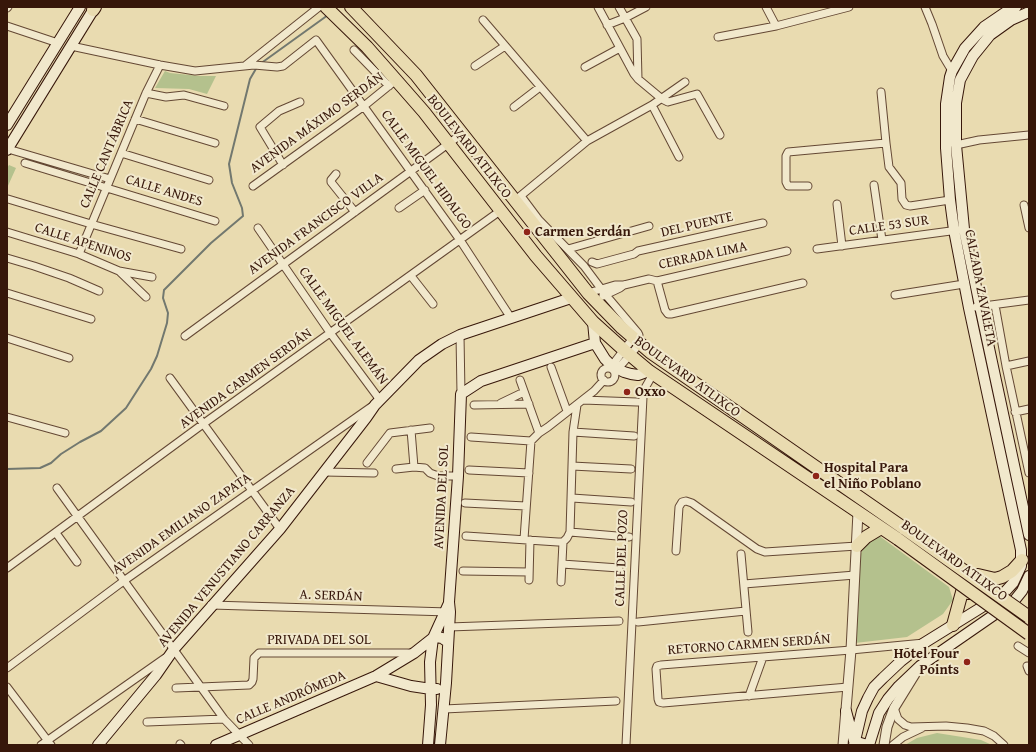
<!DOCTYPE html>
<meta charset="utf-8">
<style>
body{margin:0}
#map{position:relative;width:1036px;height:752px;overflow:hidden;background:#e9dbb0;font-family:"Gentium Book Plus",serif}
canvas{display:block}
.frame{position:absolute;inset:0;border:8px solid #37170a;pointer-events:none}
</style>
<div id="map">
<canvas width="1036" height="752"></canvas>
<div class="frame"></div>
</div>
<script>
const ctx = document.querySelector('canvas').getContext('2d');
ctx.lineJoin = 'round';
function fill(path, color) { ctx.fillStyle = color; ctx.fill(path, 'evenodd'); }
const shape = rows => new Path2D(rows.map(r => 'M' + r).join(''));
function strokePath(path, color, width, dash) { ctx.strokeStyle = color; ctx.lineWidth = width; ctx.lineCap = dash ? 'butt' : 'round'; ctx.setLineDash(dash || []); ctx.stroke(path); }
function write(font, color, halo, rows, align = 'center') {
  ctx.font = font + ' "Gentium Book Plus",serif'; ctx.lineWidth = 4; ctx.setLineDash([]); ctx.textBaseline = 'middle'; ctx.strokeStyle = halo; ctx.fillStyle = color; for (const [text, x, y, turn = 0] of rows) {
    ctx.save(); ctx.translate(x, y); ctx.rotate((+turn || 0) * Math.PI / 180); ctx.textAlign = isNaN(turn) ? turn : align; if (halo) ctx.strokeText(text, 0, 0); ctx.fillText(text, 0, 0); ctx.restore();
  }
}
fill(shape([
 [165,71,170,73,200,76,216,76,207,94,189,89,155,88],
 [9,165,16,168,7,188,7,168],
 [878,535,949,587,953,600,943,614,907,637,855,643,860,555,867,542],
 [937,733,981,740,992,745,905,745,917,738]
]), '#b4c18d');
strokePath(shape([
 [260,64,328,15],
 [7,469,40,468,51,463,61,454,80,442,101,431,126,408,151,369,157,356,167,323,168,313,163,298,164,290,211,243,243,216,242,208,232,183,229,164,250,79,257,67]
]), '#72786f', 2);
const minor = shape([
 [598,7,634,74,638,79,662,99,668,102,697,94,720,135],
 [619,7,637,39,638,79],
 [766,7,776,26],
 [925,7,932,24,943,56,952,71],
 [7,8,8,7],
 [483,20,587,141],
 [607,25,625,18,646,7],
 [7,26,58,43],
 [718,37,776,26,849,7],
 [71,46,160,65,195,71,254,65,277,67,283,66,316,40,460,240,511,318],
 [354,50,389,86],
 [246,65,319,7],
 [475,66,505,46],
 [585,67,620,48],
 [881,92,886,143],
 [146,93,166,97,184,95,224,106],
 [652,105,679,157],
 [514,107,540,87],
 [135,119,215,143],
 [956,145,979,140,1029,135],
 [8,149,110,179],
 [121,153,209,180],
 [25,163,215,221],
 [283,165,260,127,279,111,300,102],
 [336,174,331,180,331,182,355,212],
 [874,185,882,240],
 [253,186,364,106,396,80],
 [808,186,788,186,786,182,786,156,788,152,886,143,889,167,901,183,902,199,906,205,910,206,950,200],
 [521,196,539,220,584,266,605,294,638,333,639,335,637,340,637,347,615,372],
 [518,198,587,141,652,105,685,82],
 [8,199,91,224,181,249],
 [837,204,842,246],
 [1024,205,1029,228],
 [399,208,425,190],
 [258,228,331,334,380,400],
 [7,232,79,254,119,271,152,277],
 [568,249,649,226],
 [817,249,958,230],
 [79,254,146,93,160,65],
 [7,258,34,266,69,278,99,291],
 [592,262,597,264,634,254,638,251,763,223],
 [119,271,146,297],
 [411,276,433,304],
 [657,281,665,310,668,314,671,314,803,283],
 [7,293,91,319],
 [588,293,615,285,624,285,649,279,657,281,787,251],
 [895,295,964,284],
 [603,296,620,288,624,285],
 [995,305,1006,366,1029,473],
 [976,307,1029,300],
 [460,335,461,394],
 [185,336,463,133],
 [7,338,69,358],
 [1006,366,1029,361],
 [551,367,567,411],
 [610,368,630,342,637,340],
 '601 375a7 7 0 1 1 14 0a7 7 0 1 1-14 0Z',
 [170,378,280,529],
 [520,380,539,433],
 [583,400,637,402],
 [501,403,524,392],
 [474,405,529,404],
 [1015,412,1029,409],
 [7,417,65,433],
 [411,430,414,467],
 [573,432,634,436],
 [471,437,531,441],
 [531,441,539,433,548,427,594,391,604,380],
 [367,463,390,433,430,428],
 [572,466,631,469],
 [396,469,414,467,425,468,430,473,438,476,458,476],
 [469,470,529,473],
 [324,472,374,473],
 [57,488,224,719,249,745],
 [572,498,631,502],
 [465,503,526,506],
 [570,532,629,537],
 [56,533,77,562],
 [466,536,558,542,563,542,567,538,570,532,573,432,577,405],
 [524,539,531,441],
 [676,551,679,507,682,502,686,501,692,503,757,549,765,552,857,546],
 [741,554,748,632],
 [562,564,619,568],
 [7,568,203,424,500,211],
 [463,571,529,572],
 [529,580,530,540],
 [561,582,563,542],
 [744,584,855,575],
 [211,605,449,612],
 [638,622,746,611],
 [449,627,619,621],
 [1018,646,1029,653],
 [1027,666,1029,671],
 [7,668,125,580,371,407],
 [7,687,51,745],
 [848,687,663,703,659,702,658,699,656,669,657,666,661,665,851,650,924,643],
 [176,688,249,685,252,682,253,679,254,658,259,653,414,653],
 [749,696,763,657],
 [894,708,898,719,905,725,911,727,946,726,967,728,984,731,994,736,1004,745],
 [444,709,616,701],
 [147,722,224,719],
 [180,744,181,745],
 [41,745,165,658],
 [626,745,643,397,645,388,653,374],
 [893,745,903,737,922,728]
]);
const tertiary = shape([
 [843,745,851,650,858,512],
 [884,745,887,727,894,708,915,674]
]);
const secondary = shape([
 [1029,12,1011,20,990,35,973,56,960,80,956,103,956,145,964,229,980,306,1029,535],
 [7,125,80,7],
 [7,150,95,7],
 [593,322,595,343,605,359,612,366,624,372,631,374,638,375,649,371],
 [376,676,411,686,431,689,437,689],
 [846,711,854,741,867,745],
 [98,745,156,675,174,649,280,529,366,418,375,405,419,360,442,344,460,335,571,298],
 [216,745,376,676,414,653,433,638,437,637,442,638,448,642],
 [428,745,431,705,430,662,433,638,449,603],
 [440,745,446,683,450,612,449,602,458,476,461,394,481,381,595,343],
 [854,745,862,711,868,698,874,687,883,678,901,661,924,643,1003,594,1013,583,1021,566,1021,550,969,308,954,230,950,200,946,148,946,104,950,77,952,71,965,48,984,27,1006,12,1016,7],
 [869,745,879,713,888,699,899,686,920,666,1014,601,1022,591,1029,576]
]);
const primary = shape([
 [326,7,367,47,396,80,424,112,536,256,593,322,624,350,649,371,898,539],
 [351,7,416,75,588,293,622,328,650,352,905,529],
 [93,10,95,7],
 [857,546,866,537,881,528],
 [962,592,969,593,974,591,979,583,978,575,995,579,1002,577,1012,571,1022,560],
 [953,625,962,592]
]);
strokePath(minor, '#644834', 9);
strokePath(tertiary, '#644834', 11);
strokePath(secondary, '#37170a', 12);
strokePath(primary, '#37170a', 14);
strokePath(minor, '#f1e8cc', 7);
strokePath(tertiary, '#f1e8cc', 9);
strokePath(secondary, '#f1e8cc', 10);
strokePath(primary, '#e9dbb0', 12);
const primaryBridge = shape([
 [905,529,1029,617],
 [898,539,1029,634]
]);
strokePath(primaryBridge, '#37170a', 14, []);
strokePath(primaryBridge, '#e9dbb0', 12);
for (const [x, y, r, color] of [
 [527,232,4,"#8f2418"],
 [627,392,4,"#8f2418"],
 [816,476,4,"#8f2418"],
 [967,662,4,"#8f2418"]
]) { const dot = new Path2D(); dot.arc(x, y, r, 0, 2 * Math.PI); ctx.fillStyle = color; ctx.fill(dot); strokePath(dot, '#f1e8cc', 1.5); }
write('14px', '#37170a', '#f1e8cc', [
 ["AVENIDA MÁXIMO SERDÁN",317,123,-36],
 ["BOULEVARD ATLIXCO",469,147,52],
 ["CALLE CANTÁBRICA",107,154,-67],
 ["CALLE MIGUEL HIDALGO",426,170,54],
 ["CALLE ANDES",164,191,17],
 ["AVENIDA FRANCISCO VILLA",316,224,-36],
 ["DEL PUENTE",697,225,-13],
 ["CALLE 53 SUR",889,226,-8],
 ["CALLE APENINOS",83,243,18],
 ["CERRADA LIMA",703,256,-12],
 ["CALZADA ZAVALETA",980,288,79],
 ["CALLE MIGUEL ALEMÁN",343,326,54],
 ["BOULEVARD ATLIXCO",687,377,36],
 ["AVENIDA CARMEN SERDÁN",246,379,-36],
 ["AVENIDA DEL SOL",442,497,-87],
 ["AVENIDA EMILIANO ZAPATA",182,524,-35],
 ["CALLE DEL POZO",622,558,-88],
 ["BOULEVARD ATLIXCO",954,561,36],
 ["AVENIDA VENUSTIANO CARRANZA",227,567,-50],
 ["A. SERDÁN",331,596,2],
 ["PRIVADA DEL SOL",319,640],
 ["RETORNO CARMEN SERDÁN",749,645,-4],
 ["CALLE ANDRÓMEDA",291,698,-23]
]);
write('bold 14px', '#37170a', '#f1e8cc', [
 ["Carmen Serdán",535,232],
 ["Oxxo",635,392],
 ["Hospital Para",824,468],
 ["el Niño Poblano",824,484],
 ["Hotel Four",959,654,"right"],
 ["Points",959,670,"right"]
], 'left');
</script>
